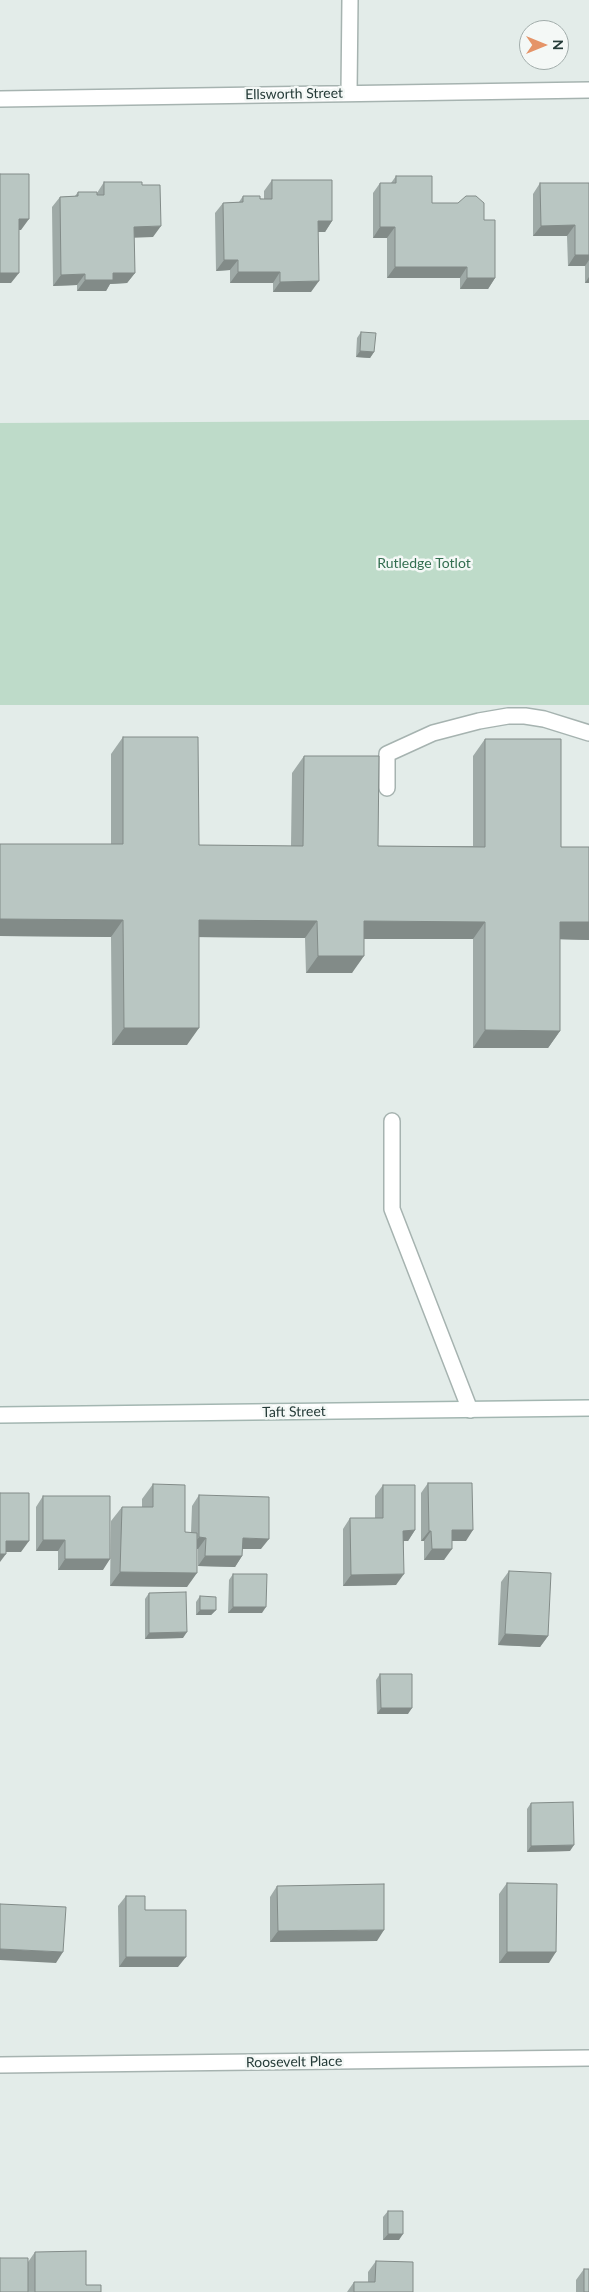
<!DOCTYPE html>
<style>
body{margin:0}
#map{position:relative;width:589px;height:2292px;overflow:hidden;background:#e3ece9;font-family:Lato,sans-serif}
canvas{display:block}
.north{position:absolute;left:519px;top:20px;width:50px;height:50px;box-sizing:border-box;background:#f4f8f6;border:1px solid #a1acaa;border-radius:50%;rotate:90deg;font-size:14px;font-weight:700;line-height:20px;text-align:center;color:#253b38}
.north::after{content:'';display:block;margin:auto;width:18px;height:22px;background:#e59468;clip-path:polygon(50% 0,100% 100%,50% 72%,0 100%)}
</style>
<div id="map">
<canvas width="589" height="2292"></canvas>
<div class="north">N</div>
</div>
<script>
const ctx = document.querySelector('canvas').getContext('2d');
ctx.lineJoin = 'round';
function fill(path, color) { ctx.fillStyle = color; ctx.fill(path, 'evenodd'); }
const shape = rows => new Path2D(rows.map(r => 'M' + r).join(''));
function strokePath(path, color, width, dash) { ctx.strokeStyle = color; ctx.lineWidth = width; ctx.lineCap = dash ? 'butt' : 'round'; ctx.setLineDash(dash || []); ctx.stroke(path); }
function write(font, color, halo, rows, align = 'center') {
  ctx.font = font + ' Lato,sans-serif'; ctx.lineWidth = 5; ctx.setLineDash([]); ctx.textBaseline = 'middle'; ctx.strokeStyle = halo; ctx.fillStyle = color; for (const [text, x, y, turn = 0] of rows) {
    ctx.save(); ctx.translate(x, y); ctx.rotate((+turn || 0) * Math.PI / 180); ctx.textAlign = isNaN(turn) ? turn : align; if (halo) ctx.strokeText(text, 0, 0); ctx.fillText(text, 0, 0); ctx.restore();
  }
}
fill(shape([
 [589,420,589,705,0,705,0,423]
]), '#bedbc9');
const lane = shape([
 [387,788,387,754,433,733,479,721,508,716,525,716,544,719,589,733],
 [392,1121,392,1209,470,1410]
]);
const street = shape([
 [349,93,350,0],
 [0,99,589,90],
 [0,2065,589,2058]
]);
const secondary = shape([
 [0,1415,589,1408]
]);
strokePath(lane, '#a6b3b0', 18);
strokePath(street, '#a6b3b0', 18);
strokePath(secondary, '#a3b6b1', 18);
strokePath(lane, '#fff', 15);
strokePath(street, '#fff', 15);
strokePath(secondary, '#fff', 15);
fill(shape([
 [396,176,432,203,484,220,495,278,488,289,460,289,460,278,387,278,387,238,373,238,373,193,380,183,391,183],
 [272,180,332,221,325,232,318,232,311,292,273,292,273,283,230,283,230,270,216,271,215,213,223,203,239,202,243,196,264,199,264,191],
 [104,182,142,185,153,237,134,237,135,273,127,283,110,284,106,291,77,291,77,285,53,286,52,207,60,197,75,196,78,192,97,193],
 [540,183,589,183,589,283,585,283,585,266,568,266,567,236,533,236,533,194],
 [361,332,374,352,370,358,356,357,357,338],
 [123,737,199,845,291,846,292,773,304,756,378,846,473,846,473,756,485,739,561,847,589,847,589,940,560,939,560,1031,548,1048,473,1048,473,939,364,939,352,973,306,973,305,938,199,937,187,1045,112,1045,111,937,0,936,0,844,111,844,111,754],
 [428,1483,466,1541,452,1541,444,1560,424,1560,424,1541,421,1541,421,1493],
 [153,1484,185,1532,191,1533,192,1506,199,1495,261,1549,242,1549,242,1556,235,1567,198,1566,198,1549,197,1548,187,1587,110,1586,111,1521,122,1507,142,1507,142,1499],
 [383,1485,415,1530,408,1541,404,1541,396,1585,343,1586,343,1529,350,1518,375,1518,375,1496],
 [43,1496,103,1570,58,1570,58,1551,36,1551,36,1507],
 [509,1571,548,1636,540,1647,498,1645,501,1582],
 [233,1574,262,1613,228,1613,229,1580],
 [149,1593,183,1638,145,1639,145,1599],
 [200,1596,216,1610,211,1615,196,1615,196,1602],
 [380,1674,408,1714,377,1714,376,1680],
 [531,1803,570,1851,527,1852,527,1809],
 [507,1883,549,1963,499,1963,499,1894],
 [277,1886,377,1941,270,1942,270,1897],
 [126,1896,145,1910,178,1967,119,1967,118,1906],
 [388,2211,399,2240,383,2240,383,2217],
 [35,2252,86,2285,101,2292,0,2292,28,2262],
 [376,2261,413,2292,347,2292,354,2282,368,2282,368,2272],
 [584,2269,589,2292,576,2292,576,2280]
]), '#9faaa7');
fill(shape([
 [19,219,29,219,21,230,11,230],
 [318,221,332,221,325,232,310,232],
 [575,225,567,236,533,236,541,226],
 [161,226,153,237,127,238,134,227],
 [380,227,395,227,387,238,373,238],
 [575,255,589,255,589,260,585,266,568,266],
 [224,260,238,260,230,270,216,271],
 [395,267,467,267,460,278,387,278],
 [238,272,280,272,273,283,230,283],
 [0,273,19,273,11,283,0,283],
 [113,273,135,273,127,283,110,284,106,291,77,291,85,280],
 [85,274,77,285,53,286,61,275],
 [589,277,589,283,585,283],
 [467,278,495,278,488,289,460,289],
 [319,281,311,292,273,292,280,282],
 [360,351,374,352,370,358,356,357],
 [0,919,123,920,111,937,0,936],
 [199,920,317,921,305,938,187,937],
 [364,921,485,922,473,939,352,939],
 [560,922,589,922,589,940,548,939],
 [318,956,364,956,352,973,306,973],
 [124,1028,199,1028,187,1045,112,1045],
 [485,1030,560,1031,548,1048,473,1048],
 [415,1530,408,1541,396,1541,403,1531],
 [452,1530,473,1530,466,1541,444,1541],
 [429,1531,431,1531,424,1541,421,1541],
 [199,1537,206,1538,198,1549,191,1548],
 [243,1538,269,1539,261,1549,235,1549],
 [43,1540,65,1540,58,1551,36,1551],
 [6,1541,29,1541,21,1552,0,1552],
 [432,1549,452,1549,444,1560,424,1560],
 [0,1554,6,1554,0,1562],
 [205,1556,242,1556,235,1567,198,1566],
 [65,1559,110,1559,103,1570,58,1570],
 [120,1572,197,1573,187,1587,110,1586],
 [404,1574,396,1585,343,1586,351,1575],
 [233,1607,266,1607,262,1613,228,1613],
 [200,1610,216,1610,211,1615,196,1615],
 [187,1632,183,1638,145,1639,149,1633],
 [505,1634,548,1636,540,1647,498,1645],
 [381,1708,412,1708,408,1714,377,1714],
 [574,1845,570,1851,527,1852,531,1846],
 [384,1930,377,1941,270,1942,278,1931],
 [0,1949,63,1952,56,1963,0,1960],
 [507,1952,556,1952,549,1963,499,1963],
 [126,1957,186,1957,178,1967,119,1967],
 [388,2234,403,2234,399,2240,383,2240]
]), '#828b88');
const building = shape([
 [0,174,29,174,29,219,19,219,19,273,0,273,0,174],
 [396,176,432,176,432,203,458,203,466,196,476,196,484,203,484,220,495,220,495,278,467,278,467,267,395,267,395,227,380,227,380,183,396,183,396,176],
 [272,180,332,180,332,221,318,221,319,281,280,282,280,272,238,272,238,260,224,260,223,203,243,202,243,196,260,196,260,199,272,199,272,180],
 [104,182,142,182,142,185,160,185,161,226,134,227,135,273,113,273,113,280,85,280,85,274,61,275,60,197,78,196,78,192,97,192,97,195,104,195,104,182],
 [540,183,589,183,589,255,575,255,575,225,541,226,540,183],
 [361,332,376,333,374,352,360,351,361,332],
 [123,737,198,737,199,845,303,846,304,756,379,756,378,846,485,847,485,739,561,739,561,847,589,847,589,922,560,922,560,1031,485,1030,485,922,364,921,364,956,318,956,317,921,199,920,199,1028,124,1028,123,920,0,919,0,844,123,844,123,737],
 [428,1483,472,1483,473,1530,452,1530,452,1549,432,1549,431,1531,429,1531,428,1483],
 [153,1484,185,1485,185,1532,197,1533,197,1573,120,1572,122,1507,153,1507,153,1484],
 [383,1485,415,1485,415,1530,403,1531,404,1574,351,1575,350,1518,383,1518,383,1485],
 [0,1493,29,1493,29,1541,6,1541,6,1554,0,1554,0,1493],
 [199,1495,269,1497,269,1539,243,1538,242,1556,205,1556,206,1538,199,1537,199,1495],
 [43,1496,110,1496,110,1559,65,1559,65,1540,43,1540,43,1496],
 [509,1571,551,1573,548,1636,505,1634,509,1571],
 [233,1574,267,1574,266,1607,233,1607,233,1574],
 [186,1592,187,1632,149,1633,149,1593,186,1592],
 [200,1596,216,1597,216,1610,200,1610,200,1596],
 [380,1674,412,1674,412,1708,381,1708,380,1674],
 [573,1802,574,1845,531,1846,531,1803,573,1802],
 [507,1883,557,1884,556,1952,507,1952,507,1883],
 [384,1884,384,1930,278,1931,277,1886,384,1884],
 [126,1896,145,1896,145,1910,186,1910,186,1957,126,1957,126,1896],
 [0,1904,66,1907,63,1952,0,1949,0,1904],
 [388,2211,403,2211,403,2234,388,2234,388,2211],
 [86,2251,86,2285,101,2285,101,2292,35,2292,35,2252,86,2251],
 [0,2258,28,2258,28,2292,0,2292,0,2258],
 [376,2261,413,2262,413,2292,354,2292,354,2282,375,2282,376,2261],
 [584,2269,589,2269,589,2292,584,2292,584,2269]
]);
fill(building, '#b9c6c2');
strokePath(building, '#828b88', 1);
write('14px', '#253b38', '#f4f8f6', [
 ["Ellsworth Street",294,94,-1],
 ["Taft Street",294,1412,-1],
 ["Roosevelt Place",294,2062,-1]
]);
write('14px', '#336e50', '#f4f8f6', [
 ["Rutledge Totlot",424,563]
]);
</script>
